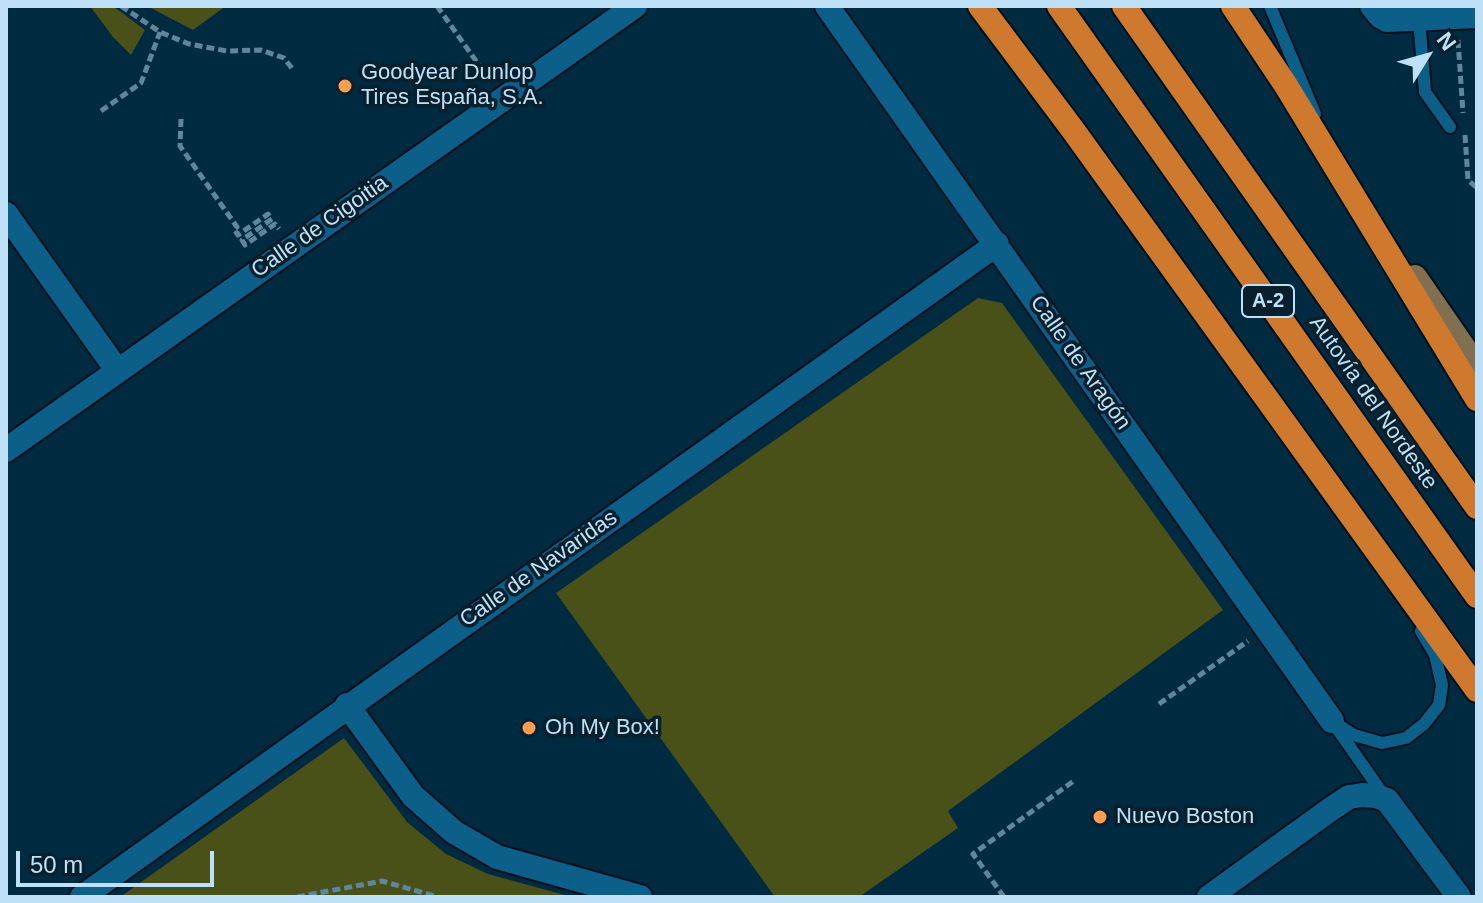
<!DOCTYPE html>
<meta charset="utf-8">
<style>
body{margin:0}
#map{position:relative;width:1483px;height:903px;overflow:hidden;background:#002a3f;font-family:Helvetica,sans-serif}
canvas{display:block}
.frame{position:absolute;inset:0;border:8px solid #bee1f8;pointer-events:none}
.north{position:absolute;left:1387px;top:16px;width:80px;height:80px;-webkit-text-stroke:6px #081f2d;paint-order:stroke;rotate:53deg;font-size:22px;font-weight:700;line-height:32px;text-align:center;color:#bee1f8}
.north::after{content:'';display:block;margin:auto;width:28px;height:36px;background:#bee1f8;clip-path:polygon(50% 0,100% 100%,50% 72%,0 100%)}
.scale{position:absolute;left:16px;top:851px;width:198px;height:36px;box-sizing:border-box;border:4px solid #bee1f8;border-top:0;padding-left:10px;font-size:24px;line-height:28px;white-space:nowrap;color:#bee1f8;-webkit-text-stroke:6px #081f2d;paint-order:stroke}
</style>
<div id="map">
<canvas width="1483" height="903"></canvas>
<div class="frame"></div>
<div class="north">N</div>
<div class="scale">50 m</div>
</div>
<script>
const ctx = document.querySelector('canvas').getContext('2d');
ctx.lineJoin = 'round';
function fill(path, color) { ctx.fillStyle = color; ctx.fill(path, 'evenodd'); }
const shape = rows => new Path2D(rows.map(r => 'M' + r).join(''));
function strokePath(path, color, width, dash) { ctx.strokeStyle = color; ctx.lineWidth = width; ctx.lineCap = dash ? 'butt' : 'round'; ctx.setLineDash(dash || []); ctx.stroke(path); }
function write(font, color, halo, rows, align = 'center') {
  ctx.font = font + ' Helvetica,sans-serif'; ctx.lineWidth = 7; ctx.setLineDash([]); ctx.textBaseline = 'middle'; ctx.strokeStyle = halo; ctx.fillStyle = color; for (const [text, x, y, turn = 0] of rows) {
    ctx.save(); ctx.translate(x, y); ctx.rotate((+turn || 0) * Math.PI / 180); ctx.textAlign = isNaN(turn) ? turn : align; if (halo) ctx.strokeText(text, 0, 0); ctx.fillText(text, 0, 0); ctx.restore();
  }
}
fill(shape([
 [90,6,113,6,145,30,131,55,113,37],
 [147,6,226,6,193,30],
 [978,298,1002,303,1223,610,948,811,958,828,859,897,775,897,556,593],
 [344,738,407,822,446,854,488,874,572,897,120,897]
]), '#495119');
const service = shape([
 [1270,6,1315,114],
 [1419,19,1425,92,1450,127],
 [1332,721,1354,735,1382,743,1406,738,1424,724,1439,705,1442,685,1435,655,1421,631],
 [1336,727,1385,797]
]);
const minor = shape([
 [827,6,1332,721],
 [1372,6,1380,16,1387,20,1477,16],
 [6,214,117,370],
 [6,450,635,6],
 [347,705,413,796,454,832,497,857,640,897],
 [82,897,997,244],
 [1209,897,1331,809,1349,797,1362,795,1376,796,1387,800,1459,897]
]);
const primary = shape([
 [1415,277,1477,367]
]);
const motorway = shape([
 [980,6,1073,130,1477,690],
 [1059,6,1477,596],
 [1124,6,1477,507],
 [1233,6,1285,84,1477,399]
]);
strokePath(service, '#00111e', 16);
strokePath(minor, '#00111e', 28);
strokePath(primary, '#00111e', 28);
strokePath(motorway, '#00111e', 28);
strokePath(shape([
 [121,6,160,32,189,44,227,51,261,50,284,58,294,71],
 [437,6,491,82],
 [1458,40,1463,113],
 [101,111,141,83,160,32],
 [181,119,180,146,237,227,234,229,238,235,268,214,272,219,242,240,245,245,275,224,279,229],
 [1465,135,1468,180,1477,188],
 [1159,704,1248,641],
 [297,897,382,881,438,897],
 [1004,897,973,854,1075,780]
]), '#60869c', 5, [8, 4]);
strokePath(service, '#0b5f88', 12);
strokePath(minor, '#0b5f88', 24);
strokePath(primary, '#816f52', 24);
strokePath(motorway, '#cf792e', 24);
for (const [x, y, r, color] of [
 [345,86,8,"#fb9e52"],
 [529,728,8,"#fb9e52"],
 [1100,817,8,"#fb9e52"]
]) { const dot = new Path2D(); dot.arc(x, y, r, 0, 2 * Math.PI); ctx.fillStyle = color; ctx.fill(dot); strokePath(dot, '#081f2d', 3); }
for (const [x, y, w] of [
 [1268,301,52]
]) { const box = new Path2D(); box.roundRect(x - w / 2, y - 16, w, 32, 6); ctx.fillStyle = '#081f2d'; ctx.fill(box); strokePath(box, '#bee1f8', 2); }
write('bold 20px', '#bee1f8', null, [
 ["A-2",1268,301]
]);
write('22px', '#bee1f8', '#081f2d', [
 ["Goodyear Dunlop",361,73],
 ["Tires España, S.A.",361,98],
 ["Oh My Box!",545,728],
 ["Nuevo Boston",1116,817]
], 'left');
write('22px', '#bee1f8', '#081f2d', [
 ["Calle de Cigoitia",320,227,-35],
 ["Calle de Aragón",1080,363,55],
 ["Autovía del Nordeste",1373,403,55],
 ["Calle de Navaridas",539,569,-35]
]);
</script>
